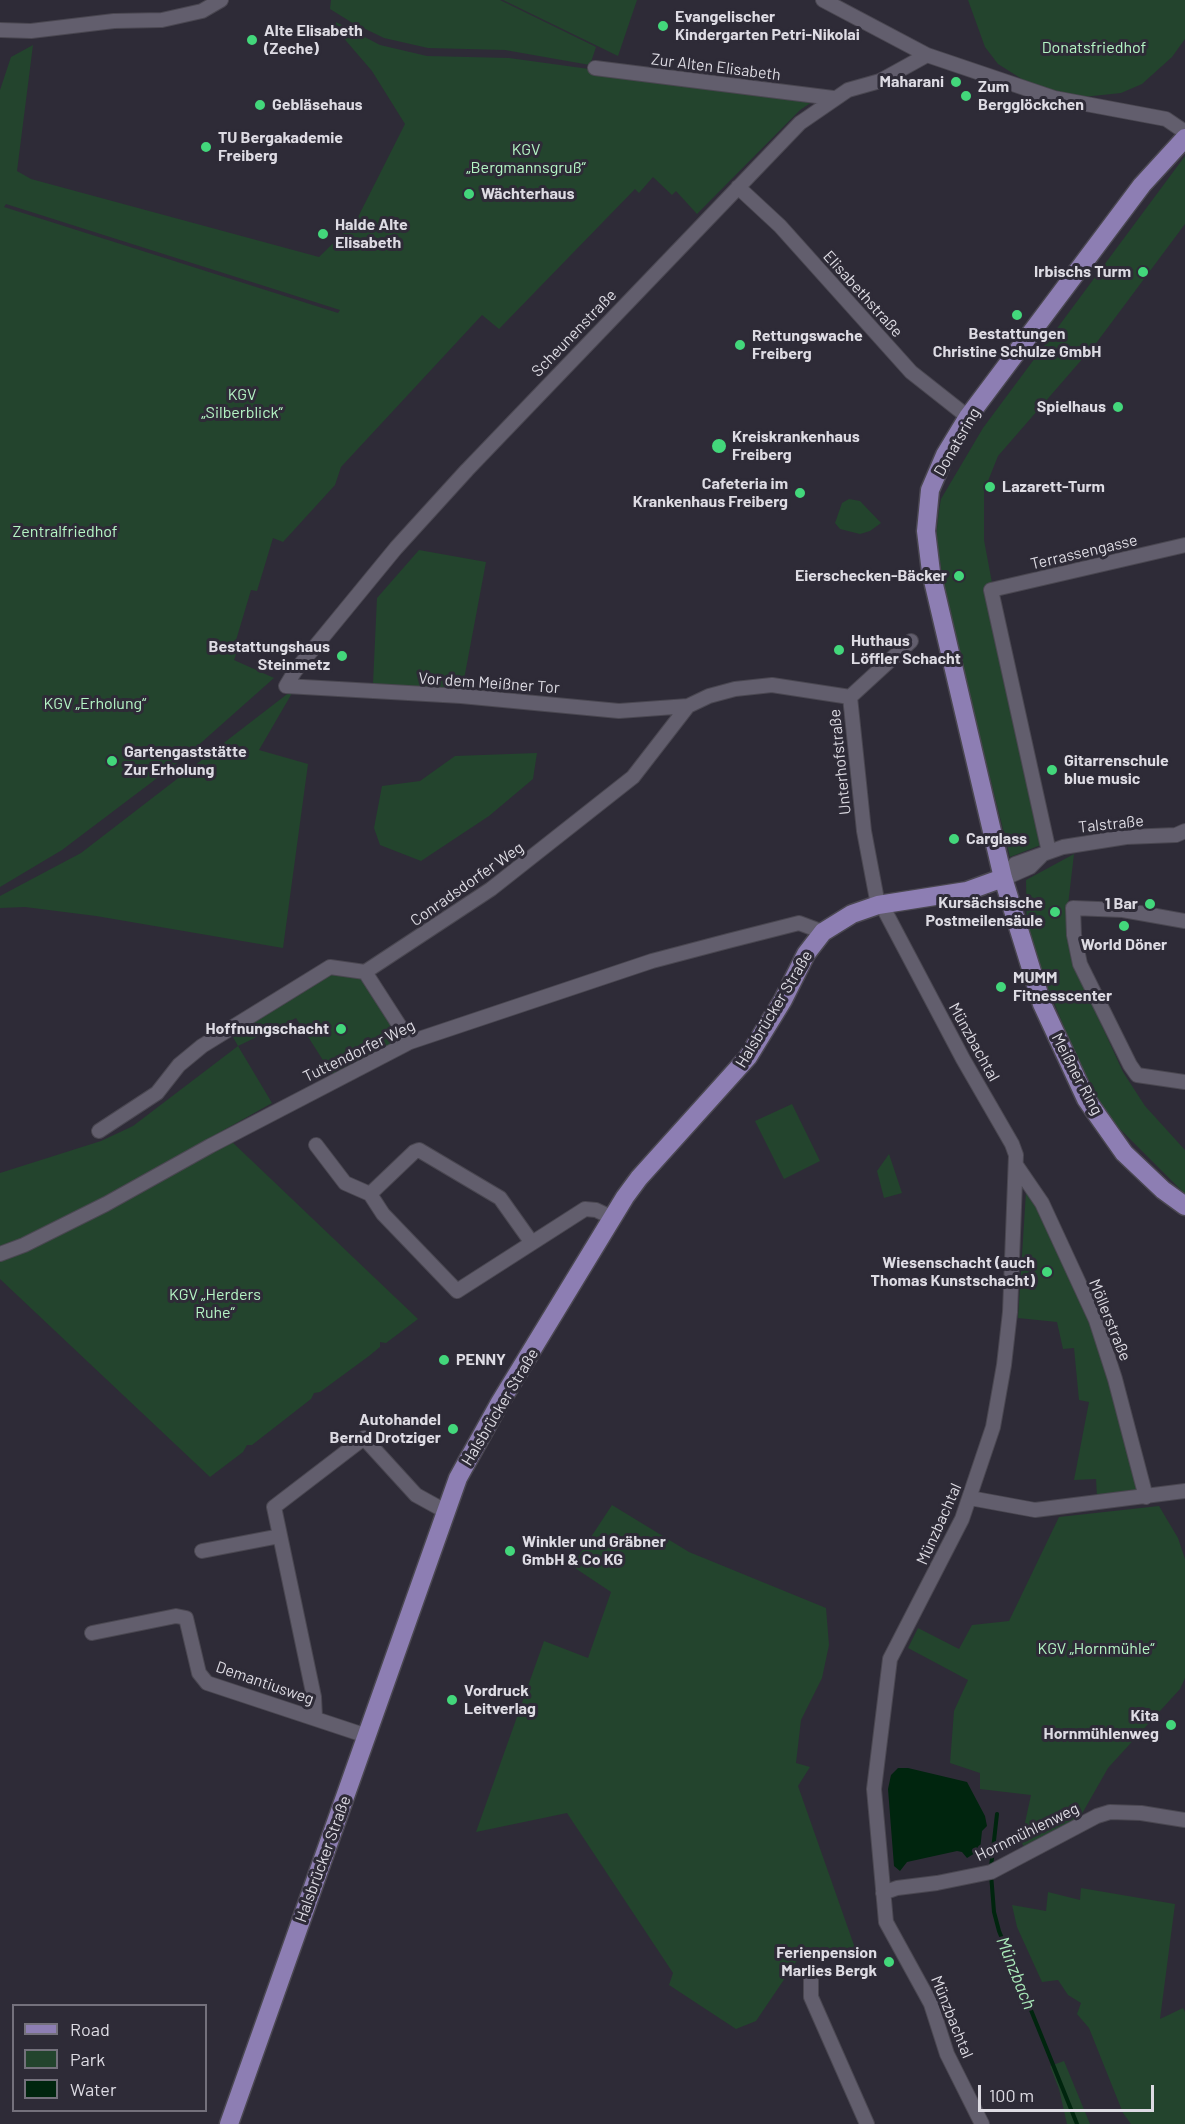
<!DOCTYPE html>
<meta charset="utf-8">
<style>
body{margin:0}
#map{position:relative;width:1185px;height:2124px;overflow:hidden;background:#2e2b37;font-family:Barlow,sans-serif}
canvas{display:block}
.legend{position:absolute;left:12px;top:2004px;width:195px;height:108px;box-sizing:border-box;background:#2e2b37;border:2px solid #74717c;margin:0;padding:8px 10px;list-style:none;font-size:18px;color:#dddbe3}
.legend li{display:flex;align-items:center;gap:12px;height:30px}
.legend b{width:30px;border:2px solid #74717c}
.scale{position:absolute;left:978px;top:2085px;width:176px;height:27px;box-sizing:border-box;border:3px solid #dddbe3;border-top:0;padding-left:8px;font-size:18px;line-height:21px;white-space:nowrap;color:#dddbe3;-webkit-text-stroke:4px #2e2b37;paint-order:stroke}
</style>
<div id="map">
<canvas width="1185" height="2124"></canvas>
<ul class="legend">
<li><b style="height:8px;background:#8d7eb3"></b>Road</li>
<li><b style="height:16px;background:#23442d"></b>Park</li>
<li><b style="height:16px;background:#00250e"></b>Water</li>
</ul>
<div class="scale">100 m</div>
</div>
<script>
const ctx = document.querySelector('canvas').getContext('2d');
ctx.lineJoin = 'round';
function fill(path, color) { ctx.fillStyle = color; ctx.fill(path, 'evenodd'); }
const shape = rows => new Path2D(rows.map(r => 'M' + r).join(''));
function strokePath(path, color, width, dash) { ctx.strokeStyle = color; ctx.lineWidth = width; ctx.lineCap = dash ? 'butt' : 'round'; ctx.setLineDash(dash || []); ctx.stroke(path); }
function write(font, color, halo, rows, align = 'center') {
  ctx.font = font + ' Barlow,sans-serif'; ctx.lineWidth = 6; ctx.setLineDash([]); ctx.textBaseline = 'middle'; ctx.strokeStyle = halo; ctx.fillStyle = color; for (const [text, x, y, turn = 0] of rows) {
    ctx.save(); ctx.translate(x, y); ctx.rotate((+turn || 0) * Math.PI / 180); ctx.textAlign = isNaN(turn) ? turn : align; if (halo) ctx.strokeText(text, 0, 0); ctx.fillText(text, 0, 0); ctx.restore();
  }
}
fill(shape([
 [331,0,500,0,596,47,590,65,505,50,428,48,384,38,351,22,330,9],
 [503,0,637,0,618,56],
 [968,0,1185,0,1185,39,1172,57,1142,84,1121,93,1083,97,1033,86,998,64,985,47],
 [336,22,380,45,427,56,509,58,815,100,800,110,697,214,676,191,672,195,653,177,639,193,635,189,499,329,482,315,341,467,335,485,283,542,273,538,257,591,251,590,234,647,238,649,234,660,274,678,185,757,62,850,0,887,0,90,11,57,33,45,17,171,31,179,319,257,356,221,405,124,372,71,335,28],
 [6,204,340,310,338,313,4,207],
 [1185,156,1185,224,1097,342,998,456,984,491,984,540,1041,845,1010,857,949,615,936,537,939,510,941,499,983,428],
 [849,499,860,501,881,523,870,531,860,534,840,529,835,523,842,503],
 [419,550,486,562,462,690,373,684,377,598],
 [295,688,259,750,308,764,283,948,96,916,25,907,0,908,0,896,81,853],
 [537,753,533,779,489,816,421,861,380,845,374,828,382,786,420,781,455,756],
 [1074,854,1068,905,1071,958,1123,1072,1145,1106,1185,1150,1185,1194,1114,1123,1085,1079,1027,936,1026,880],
 [330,967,365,972,410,1042,335,1079,296,1018,238,1046,272,1103,57,1224,0,1249,0,1173,101,1141,133,1126,238,1046,229,1030],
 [792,1104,820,1161,784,1179,755,1121],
 [229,1139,418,1319,386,1343,380,1342,380,1347,369,1356,320,1392,314,1393,311,1399,252,1445,247,1445,243,1452,210,1477,0,1279,0,1257],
 [889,1154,902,1193,884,1198,877,1171],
 [1031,1190,1095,1331,1140,1490,1097,1497,1096,1479,1074,1480,1089,1402,1079,1400,1074,1348,1063,1349,1057,1322,1018,1318,1026,1192],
 [612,1505,689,1552,826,1608,829,1645,822,1678,801,1720,796,1763,810,1767,798,1786,855,1948,804,1950,756,2021,736,2029,669,1985,673,1973,567,1813,476,1832,544,1641,588,1658,611,1592,572,1566],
 [1159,1506,1178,1538,1185,1559,1185,1678,1180,1689,1108,1768,1079,1819,1024,1847,1021,1841,1031,1795,980,1789,980,1773,950,1763,954,1711,968,1680,908,1648,918,1628,959,1649,972,1625,1009,1621,1059,1517],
 [1081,1888,1175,1904,1160,2019,1183,2008,1185,2012,1185,2124,1131,2124,1123,2113,1089,2028,1077,2014,1081,2003,1068,1995,1058,1980,1042,1982,1017,1927,1012,1905,1046,1911,1048,1892,1080,1900],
 [1064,2061,1090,2124,1067,2124,1059,2089,1050,2066]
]), '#23442d');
fill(shape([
 [898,1768,908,1768,967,1782,985,1816,987,1826,982,1831,980,1850,967,1858,962,1852,957,1851,907,1862,900,1871,894,1866,888,1789,891,1775]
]), '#00250e');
strokePath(shape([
 [991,1867,997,1814],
 [991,1874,994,1912,999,1931,1077,2124]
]), '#00250e', 4);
const minor = shape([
 [823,0,927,55,1054,98,1166,119,1185,132],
 [0,30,31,31,114,21,162,20,202,11,221,0],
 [595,68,833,98],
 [738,187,780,226,911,372,968,417],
 [688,706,619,711,461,696,286,686,295,671,396,548,467,470,800,123,848,90,880,81,927,55],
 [1049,852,991,590,1185,545],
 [1003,878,1015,864,1063,847,1126,837,1176,835,1185,831],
 [1005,878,1030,867,1041,856],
 [884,903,886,913,963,1059,1012,1144,1016,1155,1010,1312,1004,1365,993,1427,962,1519,890,1659,874,1789,886,1922,931,2004,947,2054,982,2124],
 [878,905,864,831,850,697,911,641],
 [1185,921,1123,910,1073,908,1074,935,1080,964,1130,1065,1137,1075,1185,1082],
 [365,972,410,1042],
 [99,1131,157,1093,179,1065,202,1046,330,967,365,972,491,889,633,777,688,706,709,696,735,689,772,685,850,697],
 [316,1145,345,1183,370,1194,383,1214,457,1291,585,1209,596,1210,613,1218],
 [1016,1165,1042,1203,1096,1320,1115,1379,1146,1497],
 [370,1194,414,1152,419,1150,500,1198,532,1243],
 [0,1254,24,1245,106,1204,210,1146,410,1042,652,961,728,941,799,923,823,932],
 [970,1498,1035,1510,1185,1491],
 [202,1551,280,1536],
 [92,1633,176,1616,186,1618,199,1673,207,1683,367,1736],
 [315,1717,314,1697,274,1507,364,1438,416,1495,445,1511],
 [883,1893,897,1888,937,1883,991,1872,1097,1816,1110,1812,1141,1813,1185,1820],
 [811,1973,811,1997,867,2124]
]);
const major = shape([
 [1185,138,1142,185,968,417,945,455,930,490,926,531,931,572,1003,878,1042,1004,1086,1099,1124,1153,1163,1190,1185,1206],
 [229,2124,458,1478,499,1404,625,1197,639,1178,748,1057,783,1000,806,954,823,932,852,914,878,905,967,891,1003,878]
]);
strokePath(minor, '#4a4751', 16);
strokePath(major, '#4a4751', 21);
strokePath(minor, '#625e6d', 14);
strokePath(major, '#8d7eb3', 18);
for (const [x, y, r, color] of [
 [663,26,6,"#43d77b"],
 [252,40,6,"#43d77b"],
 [956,82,6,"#43d77b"],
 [966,96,6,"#43d77b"],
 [260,105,6,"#43d77b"],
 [206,147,6,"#43d77b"],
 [469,194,6,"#43d77b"],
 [323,234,6,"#43d77b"],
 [1143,272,6,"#43d77b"],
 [1017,315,6,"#43d77b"],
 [740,345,6,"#43d77b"],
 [1118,407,6,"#43d77b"],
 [719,446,8,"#43d77b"],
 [990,487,6,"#43d77b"],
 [800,493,6,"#43d77b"],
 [959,576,6,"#43d77b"],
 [839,650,6,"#43d77b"],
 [342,656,6,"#43d77b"],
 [112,761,6,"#43d77b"],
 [1052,770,6,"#43d77b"],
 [954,839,6,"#43d77b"],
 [1150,904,6,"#43d77b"],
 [1055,912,6,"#43d77b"],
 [1124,926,6,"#43d77b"],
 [1001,987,6,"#43d77b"],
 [341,1029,6,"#43d77b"],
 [1047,1272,6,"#43d77b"],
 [444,1360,6,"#43d77b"],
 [453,1429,6,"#43d77b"],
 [510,1551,6,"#43d77b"],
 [452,1700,6,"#43d77b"],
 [1171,1725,6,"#43d77b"],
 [889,1962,6,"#43d77b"]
]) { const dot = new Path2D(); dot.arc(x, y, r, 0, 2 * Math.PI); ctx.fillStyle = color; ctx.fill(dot); strokePath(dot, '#2e2b37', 2); }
write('bold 16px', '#dddbe3', '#2e2b37', [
 ["Evangelischer",675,17],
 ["Kindergarten Petri-Nikolai",675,35],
 ["Alte Elisabeth",264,31],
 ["(Zeche)",264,49],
 ["Maharani",944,82,"right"],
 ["Zum",978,87],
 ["Bergglöckchen",978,105],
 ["Gebläsehaus",272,105],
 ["TU Bergakademie",218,138],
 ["Freiberg",218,156],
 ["Wächterhaus",481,194],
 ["Halde Alte",335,225],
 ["Elisabeth",335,243],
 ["Irbischs Turm",1131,272,"right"],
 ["Bestattungen",1017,334,"center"],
 ["Christine Schulze GmbH",1017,352,"center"],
 ["Rettungswache",752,336],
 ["Freiberg",752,354],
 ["Spielhaus",1106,407,"right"],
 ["Kreiskrankenhaus",732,437],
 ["Freiberg",732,455],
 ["Cafeteria im",788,484,"right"],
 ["Krankenhaus Freiberg",788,502,"right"],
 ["Lazarett-Turm",1002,487],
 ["Eierschecken-Bäcker",947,576,"right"],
 ["Huthaus",851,641],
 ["Löffler Schacht",851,659],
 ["Bestattungshaus",330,647,"right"],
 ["Steinmetz",330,665,"right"],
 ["Gartengaststätte",124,752],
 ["Zur Erholung",124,770],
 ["Gitarrenschule",1064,761],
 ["blue music",1064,779],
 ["Carglass",966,839],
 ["Kursächsische",1043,903,"right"],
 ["Postmeilensäule",1043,921,"right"],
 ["1 Bar",1138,904,"right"],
 ["World Döner",1124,945,"center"],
 ["MUMM",1013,978],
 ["Fitnesscenter",1013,996],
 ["Hoffnungschacht",329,1029,"right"],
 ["Wiesenschacht (auch",1035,1263,"right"],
 ["Thomas Kunstschacht)",1035,1281,"right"],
 ["PENNY",456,1360],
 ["Autohandel",441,1420,"right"],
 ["Bernd Drotziger",441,1438,"right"],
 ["Winkler und Gräbner",522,1542],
 ["GmbH & Co KG",522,1560],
 ["Vordruck",464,1691],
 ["Leitverlag",464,1709],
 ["Kita",1159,1716,"right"],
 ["Hornmühlenweg",1159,1734,"right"],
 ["Ferienpension",877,1953,"right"],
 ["Marlies Bergk",877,1971,"right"]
], 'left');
write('16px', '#b5f5c5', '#2e2b37', [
 ["Donatsfriedhof",1094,48],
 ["KGV",526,150],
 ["„Bergmannsgruß“",526,168],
 ["KGV",242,395],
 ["„Silberblick“",242,413],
 ["Zentralfriedhof",65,532],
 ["KGV „Erholung“",95,704],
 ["KGV „Herders",215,1295],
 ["Ruhe“",215,1313],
 ["KGV „Hornmühle“",1096,1649]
]);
write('16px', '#dddbe3', '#2e2b37', [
 ["Zur Alten Elisabeth",716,67,7],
 ["Elisabethstraße",863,294,48],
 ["Scheunenstraße",574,333,-46],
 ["Donatsring",957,442,-60],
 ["Terrassengasse",1084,552,-13],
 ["Vor dem Meißner Tor",489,683,4],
 ["Unterhofstraße",840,762,-96],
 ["Talstraße",1111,824,-6],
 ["Conradsdorfer Weg",467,884,-35],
 ["Halsbrücker Straße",774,1009,-59],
 ["Münzbachtal",974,1042,61],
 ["Tuttendorfer Weg",359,1051,-26],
 ["Meißner Ring",1077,1074,62],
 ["Möllerstraße",1110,1320,68],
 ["Halsbrücker Straße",500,1407,-59],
 ["Münzbachtal",939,1524,-66],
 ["Demantiusweg",265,1683,19],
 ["Hornmühlenweg",1027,1832,-26],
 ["Halsbrücker Straße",323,1859,-70],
 ["Münzbachtal",952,2017,68]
]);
write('italic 18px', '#aaeaba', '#2e2b37', [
 ["Münzbach",1016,1973,68]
]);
</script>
